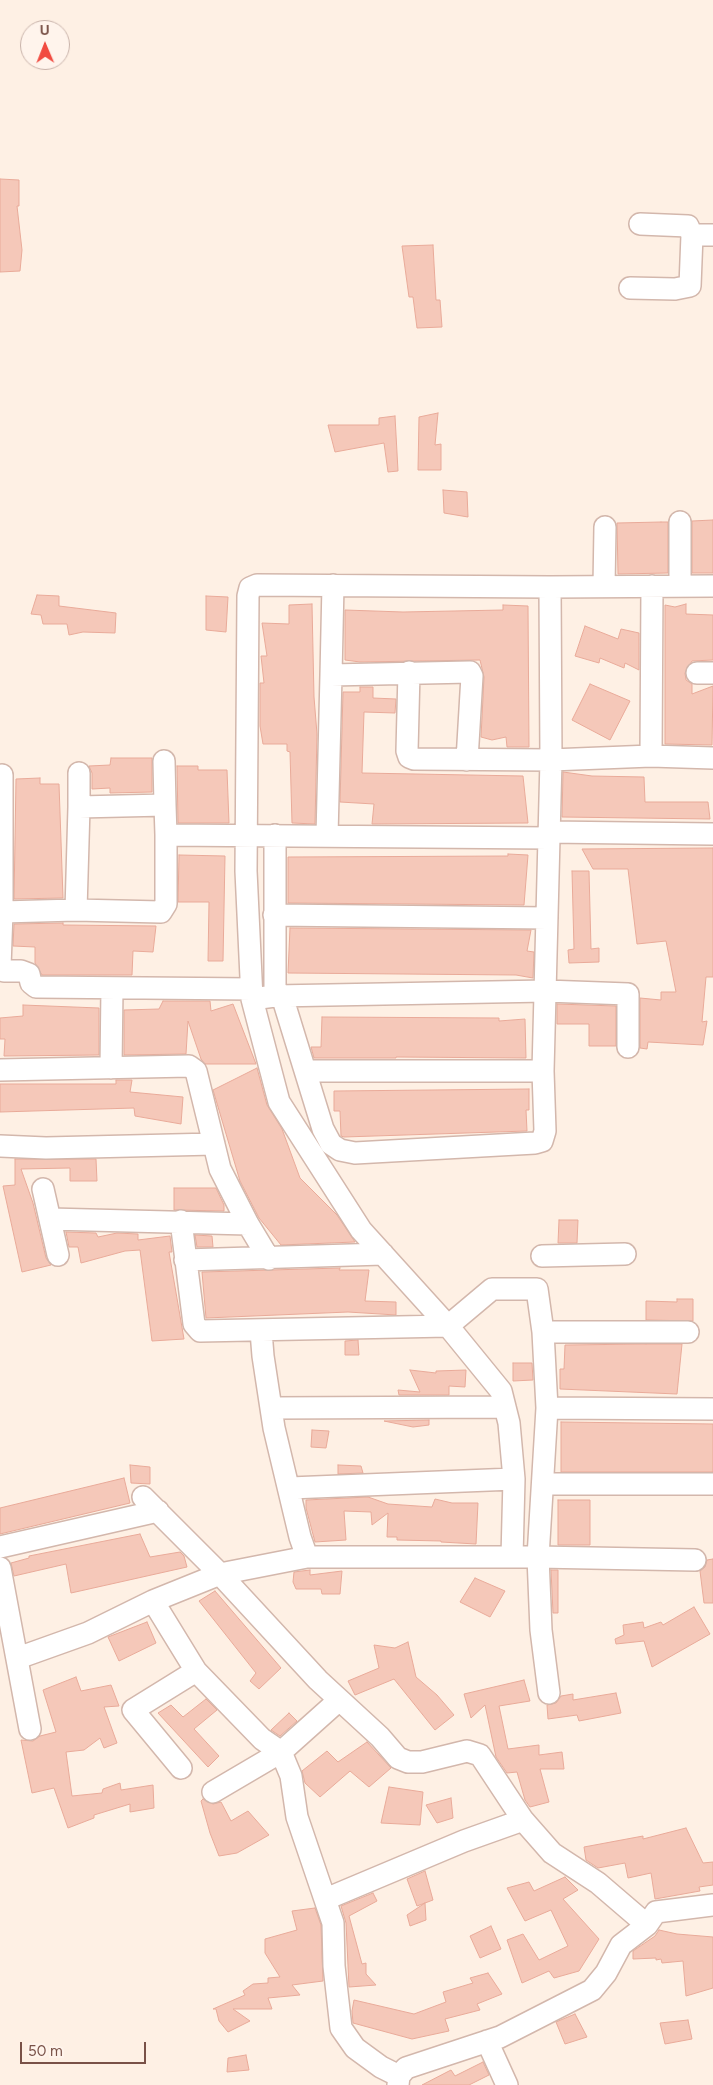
<!DOCTYPE html>
<style>
body{margin:0}
#map{position:relative;width:713px;height:2085px;overflow:hidden;background:#fef0e4;font-family:Figtree,sans-serif}
canvas{display:block}
.north{position:absolute;left:20px;top:20px;width:50px;height:50px;box-sizing:border-box;background:#fff4ec;border:1px solid #c9b3aa;border-radius:50%;rotate:359deg;font-size:14px;font-weight:700;line-height:20px;text-align:center;color:#795147}
.north::after{content:'';display:block;margin:auto;width:18px;height:22px;background:#f14b40;clip-path:polygon(50% 0,100% 100%,50% 72%,0 100%)}
.scale{position:absolute;left:20px;top:2042px;width:126px;height:22px;box-sizing:border-box;border:2px solid #795147;border-top:0;padding-left:6px;font-size:15px;line-height:18px;white-space:nowrap;color:#795147;-webkit-text-stroke:4px #fff4ec;paint-order:stroke}
</style>
<div id="map">
<canvas width="713" height="2085"></canvas>
<div class="north">U</div>
<div class="scale">50 m</div>
</div>
<script>
const ctx = document.querySelector('canvas').getContext('2d');
ctx.lineJoin = 'round';
function fill(path, color) { ctx.fillStyle = color; ctx.fill(path, 'evenodd'); }
const shape = rows => new Path2D(rows.map(r => 'M' + r).join(''));
function strokePath(path, color, width, dash) { ctx.strokeStyle = color; ctx.lineWidth = width; ctx.lineCap = dash ? 'butt' : 'round'; ctx.setLineDash(dash || []); ctx.stroke(path); }
const building = shape([
 [0,179,19,180,19,206,17,206,22,250,20,271,0,272,0,179],
 [433,245,436,300,440,300,442,327,417,328,413,297,409,297,402,246,433,245],
 [438,413,435,445,441,444,441,470,418,470,419,417,438,413],
 [395,416,398,471,388,472,384,443,335,452,328,425,379,425,379,418,395,416],
 [443,490,467,492,468,517,444,513,443,490],
 [713,520,713,573,692,573,692,521,713,520],
 [661,522,668,522,668,573,618,574,617,523,661,522],
 [37,595,59,596,59,606,116,613,115,633,83,632,69,635,67,624,43,624,41,615,31,614,37,595],
 [206,596,228,597,226,632,206,630,206,596],
 [312,604,314,697,317,734,315,824,292,823,290,752,287,751,287,744,263,744,260,726,260,683,264,683,261,656,267,656,262,623,289,624,289,605,312,604],
 [686,604,686,614,713,615,713,660,692,661,685,673,686,680,692,684,692,694,713,686,712,745,665,744,665,605,675,607,686,604],
 [503,605,528,606,529,747,507,747,506,737,492,740,481,737,484,677,480,660,360,662,345,660,345,610,403,612,503,610,503,605],
 [585,626,618,639,621,629,639,633,639,670,625,663,624,668,600,658,599,663,575,656,585,626],
 [590,684,630,701,610,740,572,720,590,684],
 [360,687,373,687,373,698,396,699,395,713,364,712,362,773,523,776,528,823,372,824,374,804,340,802,343,692,360,692,360,687],
 [111,758,152,758,152,792,110,793,110,788,92,789,92,773,89,766,110,765,111,758],
 [177,766,198,766,198,770,227,770,229,823,178,823,177,766],
 [563,772,592,776,644,777,645,802,708,802,710,819,562,817,563,772],
 [40,778,40,784,59,784,63,898,14,899,16,779,40,778],
 [713,848,713,977,706,977,702,1022,707,1021,703,1045,648,1042,647,1049,640,1048,640,998,661,1000,661,992,676,992,666,941,637,944,628,869,593,869,582,849,713,848],
 [508,854,528,855,524,905,288,903,288,857,508,856,508,854],
 [179,855,225,856,223,961,208,961,209,902,178,902,179,855],
 [572,871,589,871,591,949,599,948,599,962,569,963,568,950,574,949,572,871],
 [63,923,63,925,156,926,153,952,133,951,132,975,42,975,35,963,35,947,13,946,14,924,63,923],
 [290,928,531,930,527,951,534,952,533,978,516,975,288,973,290,928],
 [163,1001,210,1001,211,1011,233,1004,256,1064,205,1064,201,1059,188,1021,186,1054,124,1055,124,1010,159,1009,163,1001],
 [557,1004,616,1006,616,1046,589,1046,589,1024,557,1024,557,1004],
 [23,1005,99,1008,99,1055,4,1056,5,1039,0,1039,0,1018,23,1016,23,1005],
 [322,1017,499,1018,499,1021,525,1019,526,1058,396,1057,396,1058,314,1058,311,1047,321,1047,322,1017],
 [257,1068,267,1105,282,1129,300,1178,337,1215,355,1242,281,1245,259,1218,240,1181,213,1090,257,1068],
 [116,1080,132,1080,130,1092,183,1097,181,1124,135,1116,134,1108,0,1112,0,1084,116,1084,116,1080],
 [529,1089,529,1110,526,1110,527,1131,344,1137,341,1136,340,1111,334,1111,334,1091,529,1089],
 [15,1159,96,1159,97,1181,70,1181,70,1168,21,1169,33,1203,46,1258,51,1265,22,1272,3,1186,15,1185,15,1159],
 [174,1188,216,1188,224,1205,224,1211,174,1210,174,1188],
 [559,1220,578,1220,577,1243,558,1243,559,1220],
 [66,1232,96,1233,98,1237,117,1233,138,1234,138,1240,170,1236,172,1252,169,1252,184,1339,152,1341,140,1250,125,1251,81,1263,78,1247,69,1247,66,1232],
 [195,1235,212,1236,213,1247,197,1247,195,1235],
 [340,1268,339,1270,369,1270,365,1301,396,1302,396,1315,348,1312,206,1318,202,1272,340,1268],
 [677,1299,693,1299,693,1321,646,1320,646,1301,677,1302,677,1299],
 [358,1340,359,1355,345,1355,345,1341,358,1340],
 [646,1344,682,1344,677,1394,560,1389,560,1369,564,1369,565,1345,646,1344],
 [513,1363,532,1363,533,1380,513,1381,513,1363],
 [410,1370,436,1373,436,1371,466,1370,465,1387,449,1386,449,1395,399,1395,398,1390,420,1392,410,1370],
 [429,1420,429,1425,413,1427,384,1421,429,1420],
 [561,1422,713,1424,713,1472,561,1472,561,1422],
 [312,1430,329,1431,326,1448,311,1447,312,1430],
 [130,1465,150,1467,150,1484,131,1483,130,1465],
 [338,1465,361,1466,363,1473,338,1474,338,1465],
 [124,1478,130,1503,0,1534,0,1508,124,1478],
 [368,1497,388,1504,432,1507,435,1499,452,1503,478,1503,476,1544,441,1542,441,1541,397,1540,397,1537,387,1537,388,1513,372,1525,371,1512,344,1511,346,1540,315,1542,306,1508,306,1500,368,1497],
 [558,1500,590,1500,590,1545,558,1545,558,1500],
 [140,1534,150,1557,180,1552,184,1556,187,1567,71,1593,66,1564,14,1576,11,1563,29,1558,29,1556,140,1534],
 [713,1559,713,1603,704,1603,700,1571,705,1567,707,1560,713,1559],
 [310,1570,310,1575,342,1571,340,1594,322,1594,321,1589,296,1589,293,1582,294,1572,310,1570],
 [551,1570,558,1570,558,1613,553,1613,551,1570],
 [475,1578,505,1591,490,1617,460,1602,475,1578],
 [215,1591,281,1668,259,1689,250,1681,256,1673,199,1601,215,1591],
 [694,1607,710,1634,652,1667,644,1641,616,1644,615,1639,624,1635,623,1625,643,1622,644,1628,661,1622,663,1625,694,1607],
 [147,1622,156,1643,119,1661,108,1637,147,1622],
 [408,1642,416,1677,437,1695,454,1715,435,1730,394,1679,355,1695,348,1681,379,1668,374,1645,395,1648,408,1642],
 [76,1677,81,1691,111,1685,119,1706,104,1707,117,1743,104,1748,100,1738,84,1750,66,1752,72,1796,102,1793,103,1789,120,1783,121,1790,153,1785,154,1808,130,1812,130,1804,94,1815,94,1818,68,1828,54,1788,32,1793,21,1740,33,1741,40,1736,56,1732,43,1690,76,1677],
 [524,1680,530,1701,499,1706,508,1749,539,1745,539,1755,562,1752,564,1769,540,1769,549,1802,530,1807,525,1800,517,1772,507,1773,496,1757,485,1705,471,1718,464,1694,524,1680],
 [616,1693,621,1713,579,1721,577,1715,548,1719,547,1705,556,1703,561,1696,573,1694,573,1700,616,1693],
 [206,1699,217,1710,194,1729,219,1756,208,1767,158,1713,171,1705,183,1717,206,1699],
 [289,1713,297,1721,280,1736,271,1730,289,1713],
 [367,1742,391,1768,369,1787,350,1771,320,1797,305,1783,302,1771,327,1751,338,1762,367,1742],
 [389,1787,423,1792,420,1825,381,1823,389,1787],
 [451,1798,453,1818,437,1823,426,1805,451,1798],
 [203,1799,213,1804,221,1802,231,1821,248,1811,269,1835,237,1853,219,1856,210,1833,201,1801,203,1799],
 [686,1828,703,1863,713,1862,713,1885,699,1887,700,1891,655,1899,651,1873,628,1878,625,1863,598,1868,586,1860,584,1847,643,1836,643,1839,686,1828],
 [425,1871,433,1900,417,1906,407,1879,425,1871],
 [565,1877,578,1890,563,1899,599,1939,579,1971,554,1978,549,1971,522,1983,507,1940,523,1934,539,1960,568,1946,551,1910,525,1921,507,1888,529,1882,534,1891,565,1877],
 [373,1893,377,1901,349,1916,362,1964,366,1963,366,1974,376,1985,349,1987,346,1923,341,1906,373,1893],
 [425,1903,426,1920,410,1926,407,1915,425,1903],
 [315,1908,321,1925,323,1981,292,1985,300,1995,268,1998,272,2009,233,2009,250,2021,228,2032,219,2021,216,2009,213,2009,245,1995,243,1991,253,1984,268,1983,268,1978,280,1977,265,1953,265,1939,297,1930,292,1911,315,1908],
 [491,1926,501,1949,480,1958,470,1936,491,1926],
 [659,1930,677,1934,713,1937,713,1988,686,1996,683,1961,662,1963,661,1959,656,1960,656,1958,633,1959,633,1951,655,1936,659,1930],
 [488,1973,502,1994,477,2004,480,2010,445,2019,449,2031,412,2039,353,2023,352,2011,354,2000,414,2014,446,2002,443,1992,473,1983,470,1978,488,1973],
 [575,2014,587,2037,565,2044,556,2022,575,2014],
 [688,2020,692,2039,665,2044,660,2023,688,2020],
 [246,2055,249,2070,227,2072,228,2058,246,2055],
 [483,2062,489,2075,469,2085,422,2085,451,2070,455,2076,483,2062]
]);
fill(building, '#f5c8b9');
strokePath(building, '#e9aa99', 1);
const minor = shape([
 [640,224,688,226,692,235,713,235],
 [630,288,675,289,690,286,692,235],
 [680,522,680,586],
 [333,585,331,675,470,672,472,676,467,760],
 [604,586,605,527],
 [409,672,407,751,409,757,414,759,551,760,651,756,713,758],
 [697,673,713,673],
 [651,756,652,586],
 [164,761,165,805],
 [79,773,79,807,165,805,166,835,549,838],
 [548,832,713,834],
 [166,835,166,904,161,912,76,910,2,912,0,967,4,971,21,971,29,974,31,983,36,987,252,989],
 [275,835,275,996],
 [327,836,331,675],
 [76,910,79,807],
 [2,912,2,775],
 [274,915,547,918],
 [282,996,323,1129,331,1144,340,1150,355,1153,535,1143,542,1141,545,1131,543,1071,551,760,550,587,713,586],
 [252,999,275,996,546,991,628,994,628,1047],
 [111,1068,112,988],
 [0,1070,189,1066,196,1071,220,1169,248,1224,269,1259],
 [306,1071,543,1071],
 [0,1146,46,1148,214,1144],
 [43,1189,58,1255],
 [50,1219,248,1224],
 [542,1256,625,1254],
 [185,1260,383,1254],
 [261,1331,263,1356,274,1428,300,1537,307,1557],
 [543,1332,688,1332],
 [271,1408,505,1407],
 [547,1408,713,1409],
 [543,1484,713,1484],
 [290,1488,514,1479],
 [143,1497,220,1574,318,1680,380,1737,398,1758,408,1762,422,1762,467,1751,480,1755,523,1820,552,1853,598,1883,647,1925],
 [0,1547,158,1511],
 [512,1557,514,1479,509,1423,501,1391,448,1326,361,1230,279,1102,252,999,246,871,248,596,250,588,257,585,550,587],
 [0,1568,30,1729],
 [153,1601,196,1671,262,1739,281,1752,338,1701],
 [18,1658,88,1633,153,1601,220,1574,307,1557,538,1557,547,1408,543,1332,537,1289,492,1289,448,1326,200,1331,194,1324,181,1221],
 [549,1693,541,1630,538,1557,695,1560],
 [181,1768,133,1710,196,1671],
 [213,1792,281,1752,291,1776,297,1817,333,1923,334,1966,341,2028,355,2048,381,2067,399,2076],
 [326,1899,464,1841,523,1820],
 [487,2041,507,2085],
 [398,2085,399,2076,406,2068,500,2037,592,1990,606,1973,621,1945,647,1925,656,1912,713,1905]
]);
strokePath(minor, '#d3b7ac', 24);
strokePath(minor, '#fff', 21);
</script>
